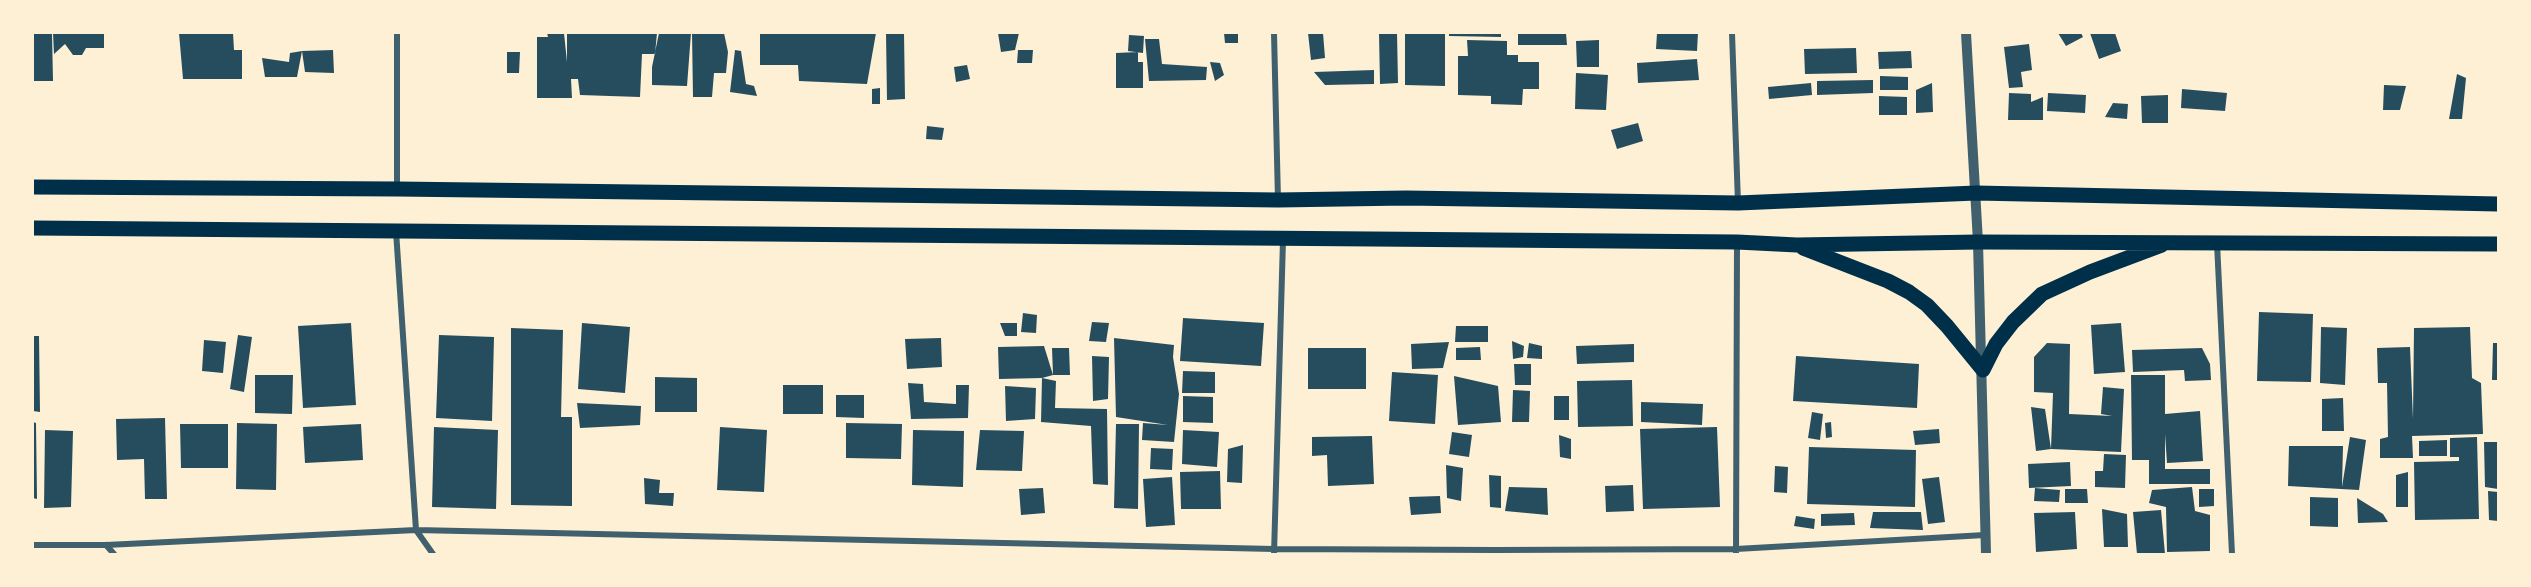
<!DOCTYPE html>
<style>
body{margin:0}
#map{position:relative;width:2531px;height:587px;overflow:hidden;background:#fdf0d5;font-family:Karla,sans-serif}
canvas{display:block}
.frame{position:absolute;inset:0;border:34px solid #fdf0d5;pointer-events:none}
</style>
<div id="map">
<canvas width="2531" height="587"></canvas>
<div class="frame"></div>
</div>
<script>
const ctx = document.querySelector('canvas').getContext('2d');
ctx.lineJoin = 'round';
function fill(path, color) { ctx.fillStyle = color; ctx.fill(path, 'evenodd'); }
const shape = rows => new Path2D(rows.map(r => 'M' + r).join(''));
function strokePath(path, color, width, dash) { ctx.strokeStyle = color; ctx.lineWidth = width; ctx.lineCap = dash ? 'butt' : 'round'; ctx.setLineDash(dash || []); ctx.stroke(path); }
fill(shape([
 [33,33,52,33,53,81,33,81],
 [53,33,104,33,104,48,86,48,82,55,73,55,65,44,54,54],
 [179,33,233,33,234,50,242,50,242,79,183,79],
 [547,33,564,33,567,62,567,33,657,33,655,54,642,54,640,97,580,95,578,79,571,79,572,98,537,98,537,37,548,37],
 [659,33,691,33,687,86,652,85,652,67],
 [692,33,724,33,728,52,726,73,714,73,712,97,693,97],
 [760,33,876,33,867,84,799,81,798,65,760,65],
 [886,33,904,33,905,99,887,100],
 [998,33,1019,33,1015,50,1001,52],
 [1224,33,1238,33,1238,43,1225,43],
 [1308,33,1323,33,1325,58,1311,60],
 [1379,33,1397,33,1398,83,1380,84],
 [1405,33,1445,33,1445,86,1405,85],
 [1449,33,1501,33,1501,37,1449,36],
 [1518,33,1566,33,1567,45,1518,45],
 [1657,33,1698,33,1697,51,1656,49],
 [2058,33,2081,33,2083,37,2066,46],
 [2090,33,2115,33,2121,51,2099,59],
 [1129,35,1144,36,1143,53,1128,51],
 [1145,39,1159,39,1162,64,1207,67,1206,80,1149,81],
 [1467,40,1507,41,1507,55,1518,55,1518,62,1539,62,1539,89,1523,89,1522,105,1491,104,1491,96,1458,95,1458,56,1468,56],
 [1599,40,1599,67,1577,67,1576,41],
 [2029,44,2032,70,2021,72,2023,87,2009,88,2004,47],
 [1856,48,1857,73,1805,74,1804,49],
 [333,50,334,73,305,72,302,51,297,77,265,77,262,58,289,62,290,53,302,51],
 [735,50,741,51,746,84,754,86,757,96,730,92],
 [1018,50,1033,50,1032,63,1017,63],
 [1911,51,1912,68,1879,69,1878,52],
 [507,52,520,52,519,73,507,73],
 [1138,52,1138,62,1143,62,1143,88,1116,88,1116,53],
 [1697,59,1699,80,1638,83,1637,63],
 [1210,62,1220,63,1224,75,1215,81],
 [967,65,970,79,956,82,954,67],
 [1374,70,1374,84,1325,85,1314,72],
 [1576,73,1608,75,1606,110,1575,109],
 [2457,74,2466,78,2462,119,2449,119],
 [1880,76,1908,77,1908,90,1880,90],
 [1873,80,1873,93,1817,95,1817,81],
 [1811,83,1812,95,1769,99,1768,87],
 [1932,83,1933,112,1916,113,1916,90],
 [2384,85,2406,86,2400,110,2383,110],
 [880,88,880,104,872,104,872,89],
 [2182,89,2227,93,2225,111,2181,108],
 [2009,93,2031,94,2031,102,2043,97,2043,120,2008,120],
 [2048,93,2086,95,2085,113,2047,111],
 [2168,95,2168,123,2142,123,2141,96],
 [1879,96,1907,97,1907,115,1879,115],
 [2113,103,2128,104,2127,119,2105,117],
 [1638,123,1643,141,1617,149,1611,130],
 [927,126,944,128,942,140,926,139],
 [2259,312,2313,314,2311,382,2257,381],
 [1023,313,1037,315,1036,333,1021,332],
 [1183,318,1264,323,1261,366,1180,361],
 [1092,322,1109,323,1106,342,1089,341],
 [351,323,356,405,303,408,298,326],
 [582,323,630,327,625,393,578,389],
 [1000,323,1017,323,1017,336,1005,336],
 [2121,323,2125,372,2094,374,2091,325],
 [1456,326,1488,326,1488,342,1455,342],
 [2321,327,2347,328,2345,385,2320,383],
 [2470,327,2472,378,2481,383,2483,434,2412,436,2413,458,2380,458,2380,439,2388,437,2387,383,2378,383,2377,348,2410,347,2413,419,2414,328],
 [511,328,563,330,561,417,572,417,572,506,511,505],
 [238,335,252,337,244,392,230,389],
 [439,335,494,337,492,421,436,418],
 [33,336,39,336,40,412,33,411],
 [941,338,942,367,907,369,905,339],
 [1114,338,1174,345,1173,357,1179,394,1174,442,1142,440,1143,423,1168,425,1116,417],
 [204,340,226,342,223,373,202,371],
 [1512,341,1524,346,1523,357,1513,359],
 [1449,342,1443,368,1412,369,1411,344],
 [1529,343,1542,346,1542,359,1527,358],
 [2047,343,2070,344,2069,414,2112,416,2101,414,2103,387,2124,389,2121,452,2051,449,2053,393,2034,392,2034,357],
 [2493,343,2498,343,2498,380,2492,380],
 [1634,344,1634,362,1577,364,1576,346],
 [1044,346,1053,375,1042,378,999,379,998,347],
 [1480,347,1481,360,1456,360,1456,348],
 [1052,348,1069,348,1070,375,1053,375],
 [1308,348,1366,348,1366,389,1308,389],
 [2202,348,2210,364,2211,380,2185,381,2184,370,2133,372,2132,350],
 [1092,356,1109,357,1108,399,1093,401],
 [1796,356,1919,364,1917,408,1793,401],
 [1514,364,1531,364,1531,385,1515,385],
 [1183,371,1215,372,1215,393,1182,393],
 [1392,372,1438,375,1435,424,1389,421],
 [255,375,293,375,292,414,255,413],
 [2131,375,2165,375,2165,414,2200,411,2203,461,2167,463,2165,434,2165,469,2210,469,2210,484,2149,484,2149,460,2132,460],
 [1454,376,1498,386,1501,422,1458,425],
 [655,377,697,378,697,412,655,412],
 [1042,378,1056,381,1055,408,1107,409,1108,485,1093,484,1091,426,1041,422],
 [1632,380,1633,426,1578,427,1577,381],
 [908,383,923,384,924,402,956,404,956,385,969,385,968,418,911,419],
 [783,385,823,385,823,414,783,414],
 [1005,386,1036,388,1035,419,1006,421],
 [1513,390,1530,391,1529,422,1512,422],
 [836,395,864,395,864,418,836,417],
 [1183,396,1213,397,1213,423,1183,422],
 [1554,396,1569,396,1569,420,1554,420],
 [2343,398,2344,431,2322,431,2322,399],
 [1641,402,1703,404,1702,425,1641,422],
 [577,403,641,406,640,425,580,428],
 [2031,407,2045,409,2051,449,2036,451],
 [1812,412,1823,414,1820,440,1808,438],
 [165,418,167,499,145,499,144,459,117,460,116,419],
 [33,422,36,423,37,499,33,498],
 [1831,422,1832,437,1826,438,1825,423],
 [237,423,277,424,276,490,236,489],
 [846,423,902,424,901,459,846,458],
 [180,424,228,424,228,468,181,468],
 [361,424,363,460,305,463,303,427],
 [1116,424,1139,424,1138,509,1114,508],
 [434,427,498,430,496,509,432,507],
 [720,427,767,430,764,492,717,490],
 [1717,427,1720,507,1643,509,1640,429],
 [1939,429,1940,443,1915,445,1913,431],
 [45,430,73,431,71,507,44,508],
 [913,430,964,431,963,487,912,485],
 [980,430,1024,431,1022,471,976,470],
 [1183,430,1219,432,1217,467,1182,464],
 [1452,432,1472,435,1469,457,1449,454],
 [1559,435,1571,439,1571,459,1560,457],
 [1372,436,1374,484,1328,486,1327,455,1312,456,1312,437],
 [2350,437,2366,440,2359,490,2288,486,2289,446,2343,446,2342,487],
 [2477,437,2479,519,2415,520,2414,462,2459,461,2459,457,2450,457,2450,438],
 [2447,440,2447,456,2419,456,2419,441],
 [2484,442,2498,442,2498,489,2485,487],
 [1243,445,1242,483,1227,482,1228,449],
 [1809,447,1916,450,1915,507,1807,504],
 [1151,448,1173,449,1172,470,1150,469],
 [2104,454,2126,455,2125,488,2095,487,2095,471,2103,471],
 [2070,462,2071,486,2029,488,2028,464],
 [1446,465,1463,468,1461,501,1447,498],
 [1775,466,1788,467,1787,493,1774,492],
 [1220,471,1221,509,1181,509,1180,472],
 [2408,472,2408,507,2396,507,2396,475],
 [1489,475,1501,476,1501,508,1490,507],
 [1172,477,1175,525,1146,527,1143,479],
 [1939,477,1945,522,1928,524,1922,479],
 [644,478,660,480,659,493,674,493,673,506,645,504],
 [1633,485,1634,511,1606,512,1605,486],
 [1509,487,1547,488,1548,515,1505,511],
 [2192,487,2195,511,2210,515,2210,551,2167,552,2166,507,2149,503,2152,490],
 [1043,488,1045,513,1021,515,1019,489],
 [2035,488,2060,490,2059,502,2034,501],
 [2065,489,2087,489,2088,503,2065,503],
 [2199,489,2214,489,2214,506,2199,507],
 [2488,491,2498,492,2498,521,2489,520],
 [1440,496,1441,513,1411,515,1409,497],
 [2310,497,2338,498,2338,527,2310,526],
 [2357,498,2383,514,2388,522,2358,523],
 [2102,509,2127,514,2128,547,2104,547],
 [2161,510,2165,554,2137,554,2133,512],
 [1873,512,1921,512,1923,530,1870,528],
 [2075,512,2077,549,2036,552,2034,513],
 [1854,513,1855,525,1821,526,1821,514],
 [1796,516,1815,519,1814,529,1794,526]
]), '#264d5e');
strokePath(shape([
 [1274,33,1278,200],
 [1732,33,1738,203],
 [397,188,397,33],
 [396,231,416,530,433,554],
 [2217,243,2232,554],
 [33,545,106,545,416,530,1274,549,1496,550,1736,549,1985,535],
 [106,545,114,554],
 [1274,554,1283,240],
 [1736,554,1737,243]
]), '#3f606c', 6);
strokePath(shape([
 [1966,33,1978,242,1986,554]
]), '#3f606c', 10);
strokePath(shape([
 [33,187,397,189,1278,200,1406,198,1738,203,1976,193,2498,204],
 [33,228,1737,242,1797,245,1978,242,2498,244],
 [1803,248,1888,281,1909,292,1927,305,1947,326,1983,370,1996,344,2013,322,2042,294,2090,272,2162,245]
]), '#003049', 15);
</script>
